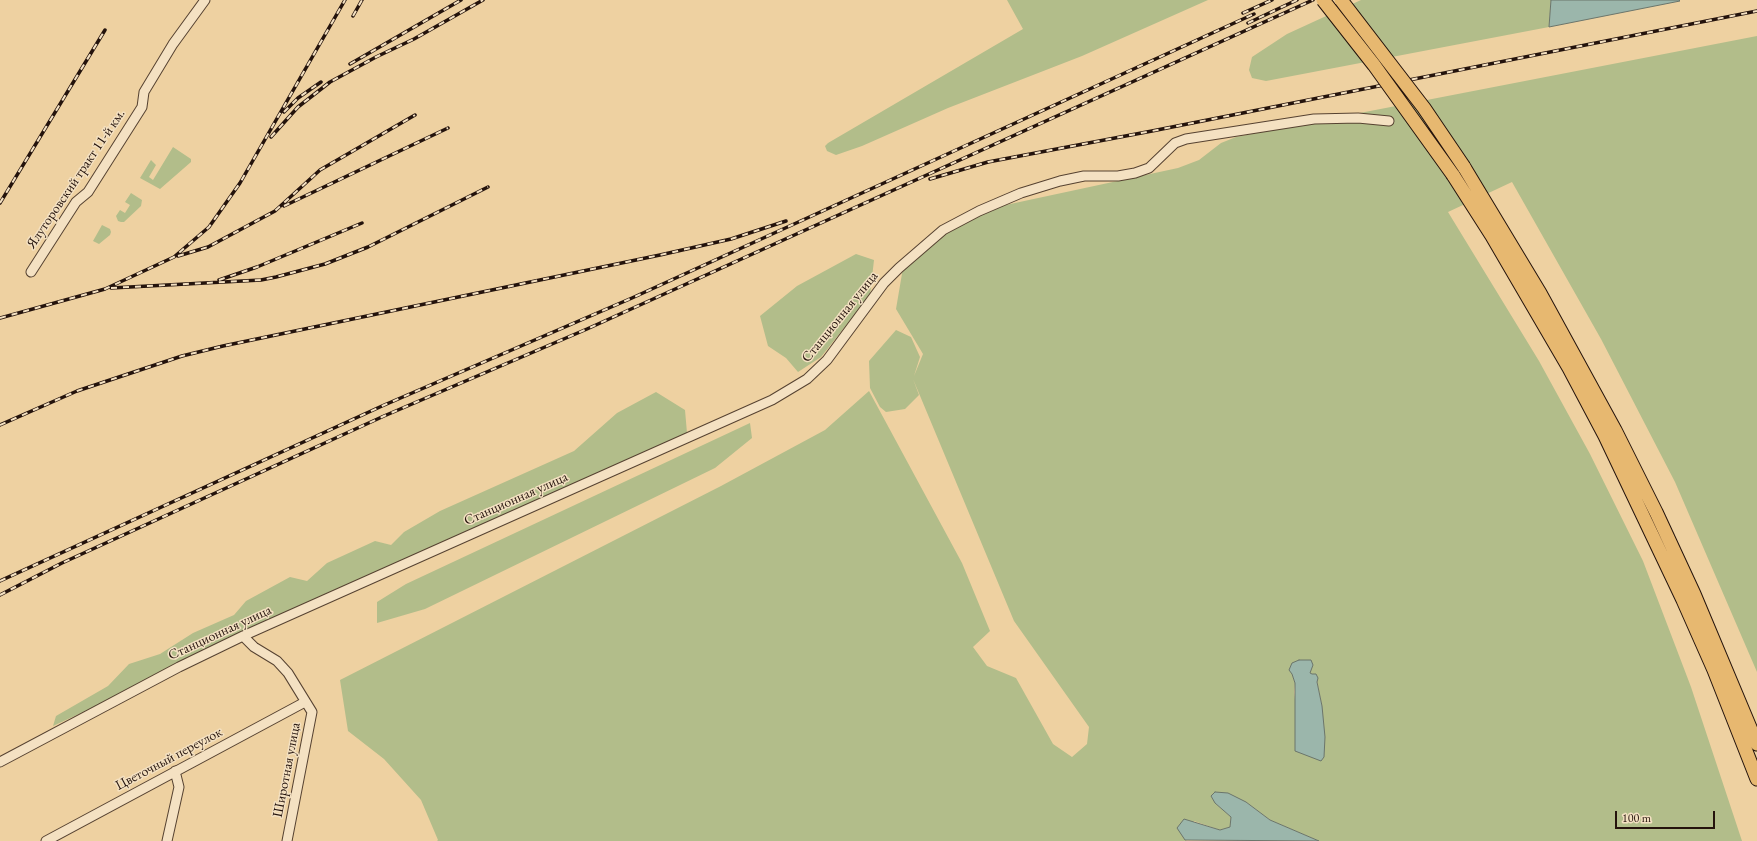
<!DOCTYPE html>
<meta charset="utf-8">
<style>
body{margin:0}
#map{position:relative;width:1757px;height:841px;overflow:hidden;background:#eed1a1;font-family:"EB Garamond",serif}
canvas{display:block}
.scale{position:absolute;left:1615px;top:811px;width:100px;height:18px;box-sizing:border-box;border:2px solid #24130c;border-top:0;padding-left:5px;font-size:12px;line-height:14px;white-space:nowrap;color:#24130c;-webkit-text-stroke:3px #f4e1c2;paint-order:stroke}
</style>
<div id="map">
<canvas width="1757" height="841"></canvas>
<div class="scale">100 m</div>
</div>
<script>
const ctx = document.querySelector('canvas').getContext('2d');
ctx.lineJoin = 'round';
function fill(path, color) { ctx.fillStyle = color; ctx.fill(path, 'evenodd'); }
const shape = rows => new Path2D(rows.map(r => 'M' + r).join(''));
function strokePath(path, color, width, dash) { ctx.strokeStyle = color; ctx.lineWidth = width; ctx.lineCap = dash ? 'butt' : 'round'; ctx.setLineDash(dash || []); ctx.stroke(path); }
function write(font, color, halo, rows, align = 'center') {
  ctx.font = font + ' "EB Garamond",serif'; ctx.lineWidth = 3; ctx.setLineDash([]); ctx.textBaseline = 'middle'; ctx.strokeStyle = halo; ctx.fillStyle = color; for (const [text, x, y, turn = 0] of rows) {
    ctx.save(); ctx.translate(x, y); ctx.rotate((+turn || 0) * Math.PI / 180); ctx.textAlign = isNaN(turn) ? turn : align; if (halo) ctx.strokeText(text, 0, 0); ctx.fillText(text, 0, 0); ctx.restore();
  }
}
fill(shape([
 [1007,0,1208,0,1082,56,948,108,862,146,836,155,827,151,825,146,828,143,1023,29],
 [1361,0,1551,0,1549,27,1266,81,1252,78,1249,70,1252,57,1287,34],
 [1757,36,1757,672,1675,482,1601,339,1512,182,1448,212,1539,361,1590,454,1643,561,1691,687,1742,841,1319,841,1270,820,1246,802,1215,803,1231,817,1230,827,1220,830,1194,821,1185,840,1187,841,437,841,438,840,421,800,384,759,348,731,340,680,721,486,825,430,869,391,962,563,990,631,973,647,987,666,1016,678,1053,744,1072,757,1087,744,1089,727,1014,621,913,379,919,395,905,409,886,412,880,407,870,388,869,361,896,330,911,337,920,357,914,376,923,354,896,309,904,262,938,234,987,209,1178,168,1199,160,1221,143,1236,137],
 [1309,672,1317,682,1322,706,1296,728,1296,707,1294,692,1295,683,1292,673],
 [173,147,191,159,191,162,160,189,140,178,151,160,156,165,149,177,153,180],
 [131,193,142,200,141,206,124,222,121,222,118,221,116,216,120,210,125,213,130,205,125,202],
 [102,225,110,229,111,232,110,235,99,244,93,241],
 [856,254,874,260,870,295,821,357,798,372,786,358,768,346,760,316,797,286],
 [656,392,685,410,687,433,53,726,56,716,108,686,129,664,160,654,193,633,234,615,246,601,290,577,307,581,327,563,375,541,391,545,404,532,440,511,574,451,617,413],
 [750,423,752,438,715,468,425,609,377,623,377,602,406,584]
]), '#b2bd8a');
const water = shape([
 [1551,0,1679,0,1680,1,1549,27,1551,0],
 [1299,660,1311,660,1313,665,1310,673,1312,674,1316,674,1318,678,1317,682,1322,706,1325,737,1324,757,1321,761,1295,751,1295,683,1292,674,1289,670,1292,663,1299,660],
 [1215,792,1228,793,1246,802,1270,820,1319,841,1185,840,1177,828,1184,819,1220,830,1230,827,1231,817,1215,803,1211,796,1215,792]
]);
fill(water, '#9bb6ab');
strokePath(water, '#6b756b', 1);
const minor = shape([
 [31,272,76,202,88,192,142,107,144,92,173,44,205,0],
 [243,636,254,647,277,661,288,673,312,712,287,841],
 [0,762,179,667,243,636,772,400,807,379,827,360,884,283,899,268,943,230,979,211,1021,193,1060,181,1084,176,1118,176,1135,173,1149,168,1175,143,1186,139,1314,119,1358,118,1389,121],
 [46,841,305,702],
 [167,841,179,787,175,771]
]);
const highway = shape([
 [1464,167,1540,293,1615,430,1656,512,1694,594,1757,744],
 [1453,175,1492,236,1569,368,1605,436,1683,600,1714,670,1757,779]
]);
strokePath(minor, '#564231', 11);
strokePath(highway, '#24130c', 15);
strokePath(minor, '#f4e1c2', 9);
strokePath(highway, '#e7b870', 13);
const rail = shape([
 [1243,13,1272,0],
 [353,16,362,0],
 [1248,23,1297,0],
 [350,64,461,0],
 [284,112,298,98,321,82],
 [271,137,298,107,330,82,376,57,414,39,483,0],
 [930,179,988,162,1152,131,1757,11],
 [0,203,105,30],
 [284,206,448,128],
 [178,256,208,247,275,211,320,170,415,115],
 [219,280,257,267,362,223],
 [111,288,261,280,276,277,325,264,368,247,488,187],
 [0,318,105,289,174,257,209,227,240,183,345,0],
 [0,425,77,391,182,356,223,346,660,255,731,239,786,221],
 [0,581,382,406,632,298,1254,14],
 [0,595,62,563,384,416,587,329,1313,0]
]);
strokePath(rail, '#24130c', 3.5);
strokePath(rail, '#f4e1c2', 2, [6]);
const highwayBridge = shape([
 [1323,0,1374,65,1453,175],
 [1341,0,1424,108,1464,167]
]);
strokePath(highwayBridge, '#24130c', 15, []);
strokePath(highwayBridge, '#e7b870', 13);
write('14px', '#24130c', '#f4e1c2', [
 ["Ялуторовский тракт 11-й км.",76,179,-56],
 ["Станционная улица",840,317,-51],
 ["Станционная улица",516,499,-24],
 ["Станционная улица",220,633,-25],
 ["Цветочный переулок",169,759,-28],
 ["Широтная улица",287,770,-79]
]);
</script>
